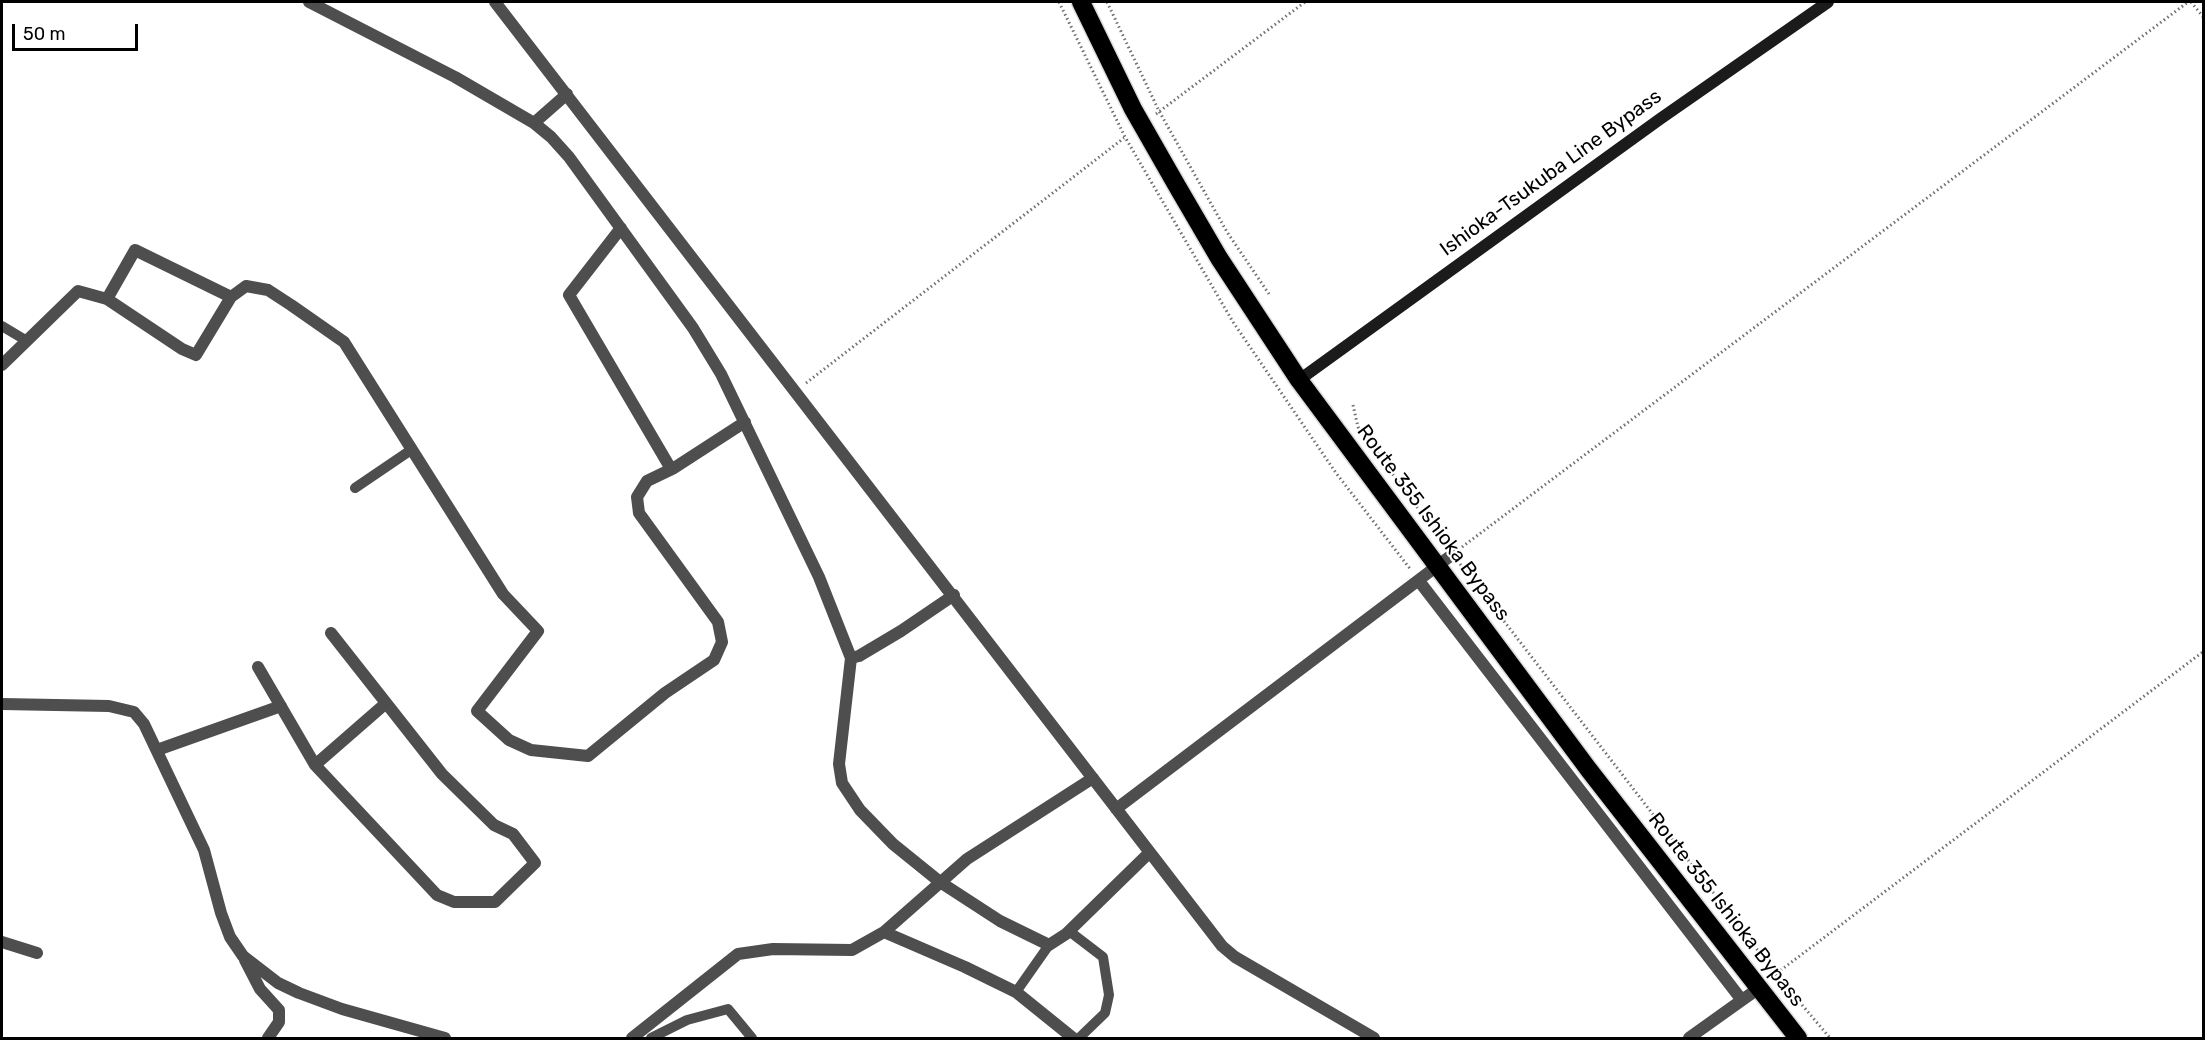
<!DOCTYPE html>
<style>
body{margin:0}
#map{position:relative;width:2205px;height:1040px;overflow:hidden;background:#fff;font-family:Rubik,sans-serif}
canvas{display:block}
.frame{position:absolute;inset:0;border:3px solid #000;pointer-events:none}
.scale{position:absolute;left:12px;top:24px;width:126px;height:27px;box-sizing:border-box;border:3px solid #000;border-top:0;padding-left:8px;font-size:18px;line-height:21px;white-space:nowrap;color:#000;-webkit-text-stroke:4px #fff;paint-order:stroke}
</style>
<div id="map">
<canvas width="2205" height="1040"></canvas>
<div class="frame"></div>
<div class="scale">50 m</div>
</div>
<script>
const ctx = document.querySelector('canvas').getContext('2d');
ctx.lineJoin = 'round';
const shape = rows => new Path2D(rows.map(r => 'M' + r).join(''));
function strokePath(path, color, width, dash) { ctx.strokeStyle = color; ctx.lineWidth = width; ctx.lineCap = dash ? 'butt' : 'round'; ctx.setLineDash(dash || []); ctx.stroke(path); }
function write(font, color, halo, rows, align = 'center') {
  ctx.font = font + ' Rubik,sans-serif'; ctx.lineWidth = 4.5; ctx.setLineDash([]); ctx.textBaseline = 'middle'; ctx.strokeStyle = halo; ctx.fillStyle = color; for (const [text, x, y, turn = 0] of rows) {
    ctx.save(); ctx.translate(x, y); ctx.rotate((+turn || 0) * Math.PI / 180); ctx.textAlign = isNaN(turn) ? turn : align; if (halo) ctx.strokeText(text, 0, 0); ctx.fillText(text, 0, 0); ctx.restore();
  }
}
const highway = shape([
 [1081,2,1133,109,1177,186,1219,258,1299,380,1589,770,1798,1038]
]);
strokePath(highway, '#dbdbdb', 21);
strokePath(shape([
 [1059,2,1125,137,1233,322,1336,473,1411,570],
 [1107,2,1159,111,1191,168,1227,232,1269,294],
 [2191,2,2204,18],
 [1156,114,1305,2],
 [806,383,1124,138],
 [1353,405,1358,427,1445,545],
 [1462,547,2188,2],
 [1460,564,1776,974,1830,1038],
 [1777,973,2204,651]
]), '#707070', 3, [1.5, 3]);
strokePath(shape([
 [2,326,27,341],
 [355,488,411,450],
 [1069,931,1103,957,1109,995,1105,1013,1079,1038],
 [1016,992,1049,945],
 [651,1038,687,1020,728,1009,752,1038]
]), '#4e4e4e', 10);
strokePath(shape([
 [309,2,455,77,534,123,551,137,569,157,693,328,721,374,819,577,851,658,839,764,842,783,860,810,893,844,940,882,1000,921,1049,945,1066,934,1149,853],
 [495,2,1222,946,1235,957,1374,1038],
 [534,123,567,94],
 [621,228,569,295,671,469],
 [107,299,135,250,231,297],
 [2,365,78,291,107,299,182,349,196,355,231,297,246,286,268,290,291,305,344,342,503,594,538,631,477,711,509,740,531,750,588,756,665,693,714,660,722,642,718,622,639,513,637,497,647,481,674,468,745,422],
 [1419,581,1741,999],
 [851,658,859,656,901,631,954,595],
 [258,667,315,765,437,895,454,902,495,902,535,863,513,834,494,825,442,774,331,633],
 [2,704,109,706,134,712,144,724,204,850,221,913,230,937,243,956,278,983,299,993,342,1009,445,1038],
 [157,750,281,706],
 [315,765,385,704],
 [1116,809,1453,554],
 [884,932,965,967,1016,992,1073,1038],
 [2,942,37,953],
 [245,960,260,989,279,1010,279,1022,268,1038],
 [632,1038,738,954,773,949,852,950,884,932,967,859,1093,778],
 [1689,1038,1759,988]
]), '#4e4e4e', 12);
strokePath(shape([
 [1299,380,1660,119,1828,2]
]), '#1b1b1b', 12);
strokePath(highway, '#000', 18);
write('20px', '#000', '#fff', [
 ["Ishioka-Tsukuba Line Bypass",1551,173,-36],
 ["Route 355 Ishioka Bypass",1433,523,53],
 ["Route 355 Ishioka Bypass",1726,910,52]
]);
</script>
